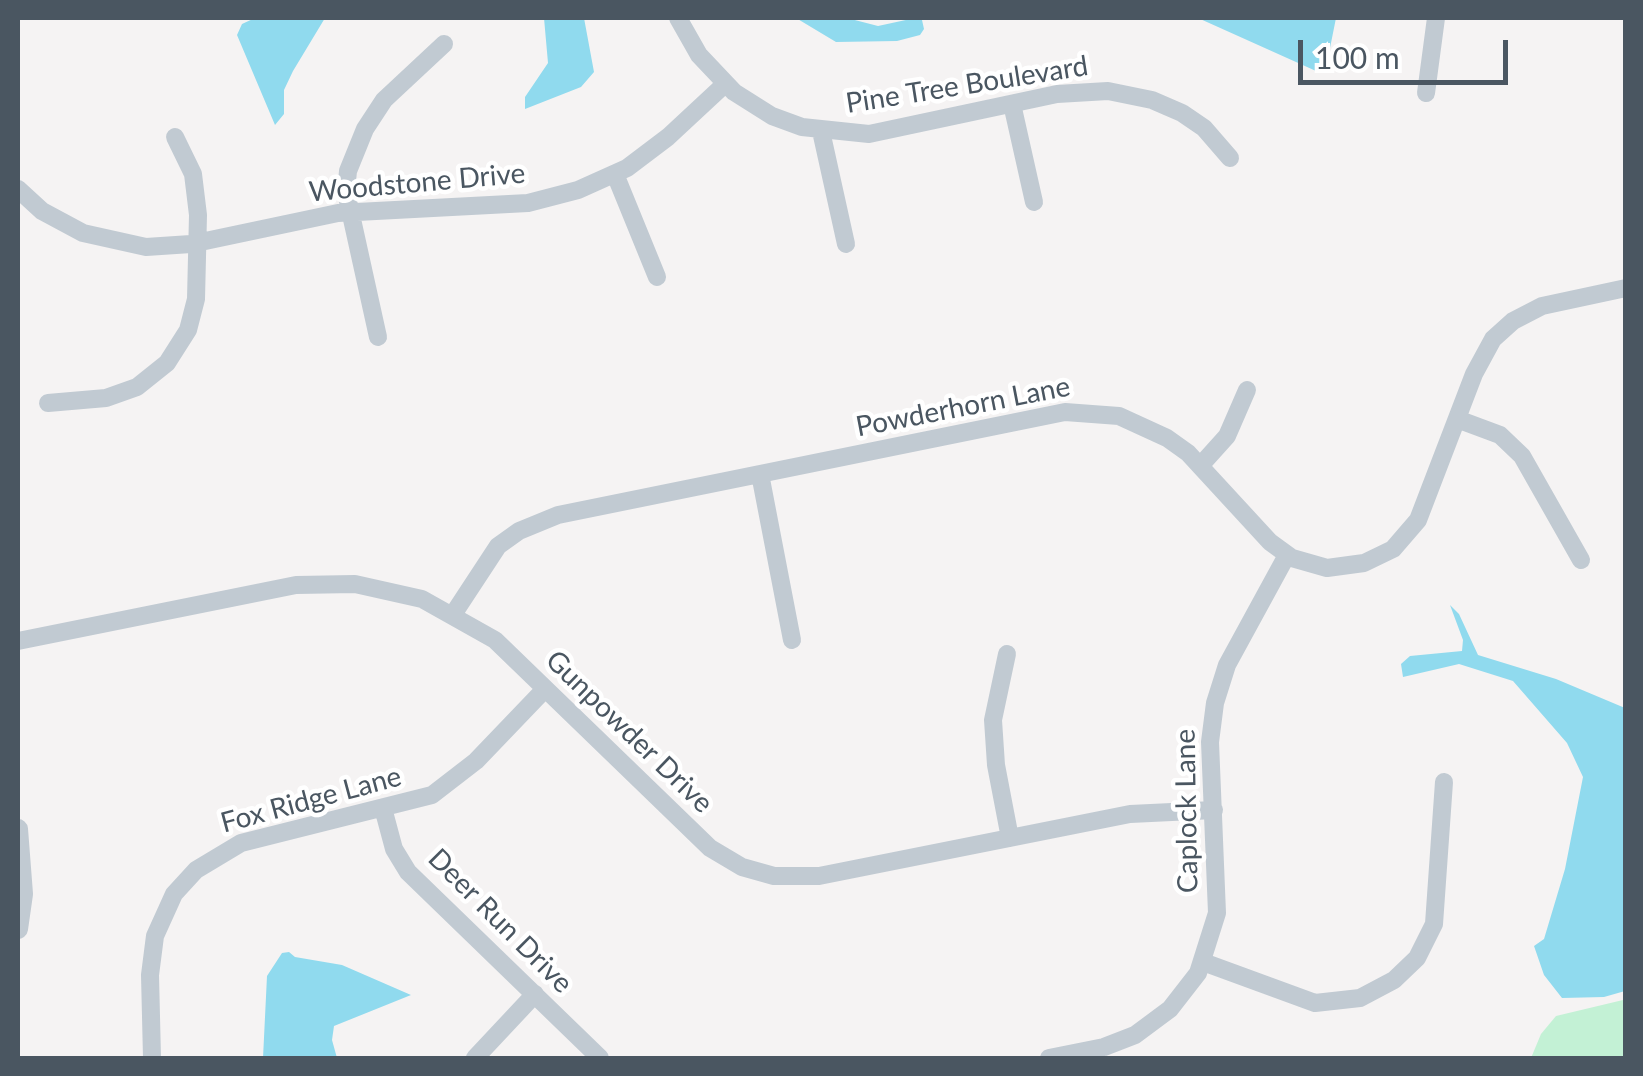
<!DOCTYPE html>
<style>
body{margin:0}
#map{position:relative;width:1643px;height:1076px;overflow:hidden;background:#f5f3f3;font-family:Lato,sans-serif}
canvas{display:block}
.frame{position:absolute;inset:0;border:20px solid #4a5661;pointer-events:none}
.scale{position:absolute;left:1298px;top:40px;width:210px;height:45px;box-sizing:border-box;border:5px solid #4a5661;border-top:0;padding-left:12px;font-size:30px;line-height:35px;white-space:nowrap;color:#4a5661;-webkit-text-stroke:8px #fff;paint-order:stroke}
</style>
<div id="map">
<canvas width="1643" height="1076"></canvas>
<div class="frame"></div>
<div class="scale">100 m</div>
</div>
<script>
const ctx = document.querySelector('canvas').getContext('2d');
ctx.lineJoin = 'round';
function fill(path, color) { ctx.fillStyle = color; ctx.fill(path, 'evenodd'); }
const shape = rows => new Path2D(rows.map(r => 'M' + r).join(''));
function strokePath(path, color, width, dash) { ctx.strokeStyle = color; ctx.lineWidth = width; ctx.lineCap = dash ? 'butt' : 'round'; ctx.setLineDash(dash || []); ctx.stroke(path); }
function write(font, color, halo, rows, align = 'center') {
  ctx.font = font + ' Lato,sans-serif'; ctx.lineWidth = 9; ctx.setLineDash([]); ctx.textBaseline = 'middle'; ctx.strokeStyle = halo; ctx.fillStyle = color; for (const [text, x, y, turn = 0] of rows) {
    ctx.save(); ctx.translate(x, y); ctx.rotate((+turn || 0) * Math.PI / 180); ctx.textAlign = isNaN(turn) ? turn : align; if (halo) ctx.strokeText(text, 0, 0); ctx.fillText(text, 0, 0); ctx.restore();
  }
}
fill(shape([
 [1623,1000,1625,1058,1531,1058,1541,1034,1556,1016]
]), '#c3f1d5');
fill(shape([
 [255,18,325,18,293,71,284,90,284,114,275,125,237,35,242,24],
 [544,18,584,18,594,72,581,87,525,109,525,97,548,63],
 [796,18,847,18,878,26,915,18,922,20,924,29,920,35,897,41,836,42],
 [1198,18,1336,18,1328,58,1316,71],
 [1450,605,1459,614,1478,655,1556,679,1625,708,1625,991,1604,997,1562,998,1544,975,1534,946,1544,939,1565,869,1583,777,1567,743,1513,681,1459,664,1403,677,1401,664,1410,656,1462,651,1463,640],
 [289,952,295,957,342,965,411,995,334,1026,332,1040,337,1058,263,1058,267,976,282,953]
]), '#90daee');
strokePath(shape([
 [678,18,699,55,734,92,772,116,802,127,869,134,1057,94,1108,91,1152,100,1182,113,1204,128,1230,158],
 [1426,93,1436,18],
 [1012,104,1034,202],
 [821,131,846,244],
 [615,174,657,277],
 [18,189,42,211,83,233,146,247,191,244,338,213,528,203,578,190,627,168,668,137,725,84],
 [378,337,346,192,348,171,365,129,384,100,444,44],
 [48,403,106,398,137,387,167,363,188,330,196,299,198,215,193,174,175,137],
 [1457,419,1500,435,1522,456,1581,560],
 [1200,466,1227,436,1247,390],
 [760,474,792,640],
 [454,613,498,546,519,531,558,515,1065,412,1119,416,1167,438,1188,453,1270,542,1292,558,1327,568,1364,563,1393,549,1418,520,1474,374,1493,339,1513,321,1542,306,1626,288],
 [18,641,296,585,355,584,422,599,495,640,710,848,742,867,774,876,819,876,1130,814,1214,810],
 [1007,654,993,720,996,765,1010,838],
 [383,808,394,849,408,872,600,1058],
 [1203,962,1315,1003,1360,998,1394,980,1417,958,1434,924,1444,782],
 [152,1058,150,975,155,936,174,894,196,870,241,843,432,795,476,761,545,689],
 [475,1058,535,994],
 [1049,1058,1104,1047,1135,1035,1170,1009,1198,973,1217,913,1210,742,1215,703,1227,665,1287,555]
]), '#c1cad2', 18);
strokePath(shape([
 [18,829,23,894,18,929]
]), '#c1cad2', 20);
write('28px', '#4a5661', '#fff', [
 ["Pine Tree Boulevard",967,85,-9],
 ["Woodstone Drive",417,183,-5],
 ["Powderhorn Lane",963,407,-11],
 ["Gunpowder Drive",629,732,44],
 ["Fox Ridge Lane",311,800,-15],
 ["Caplock Lane",1187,811,-91],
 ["Deer Run Drive",500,921,45]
]);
</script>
